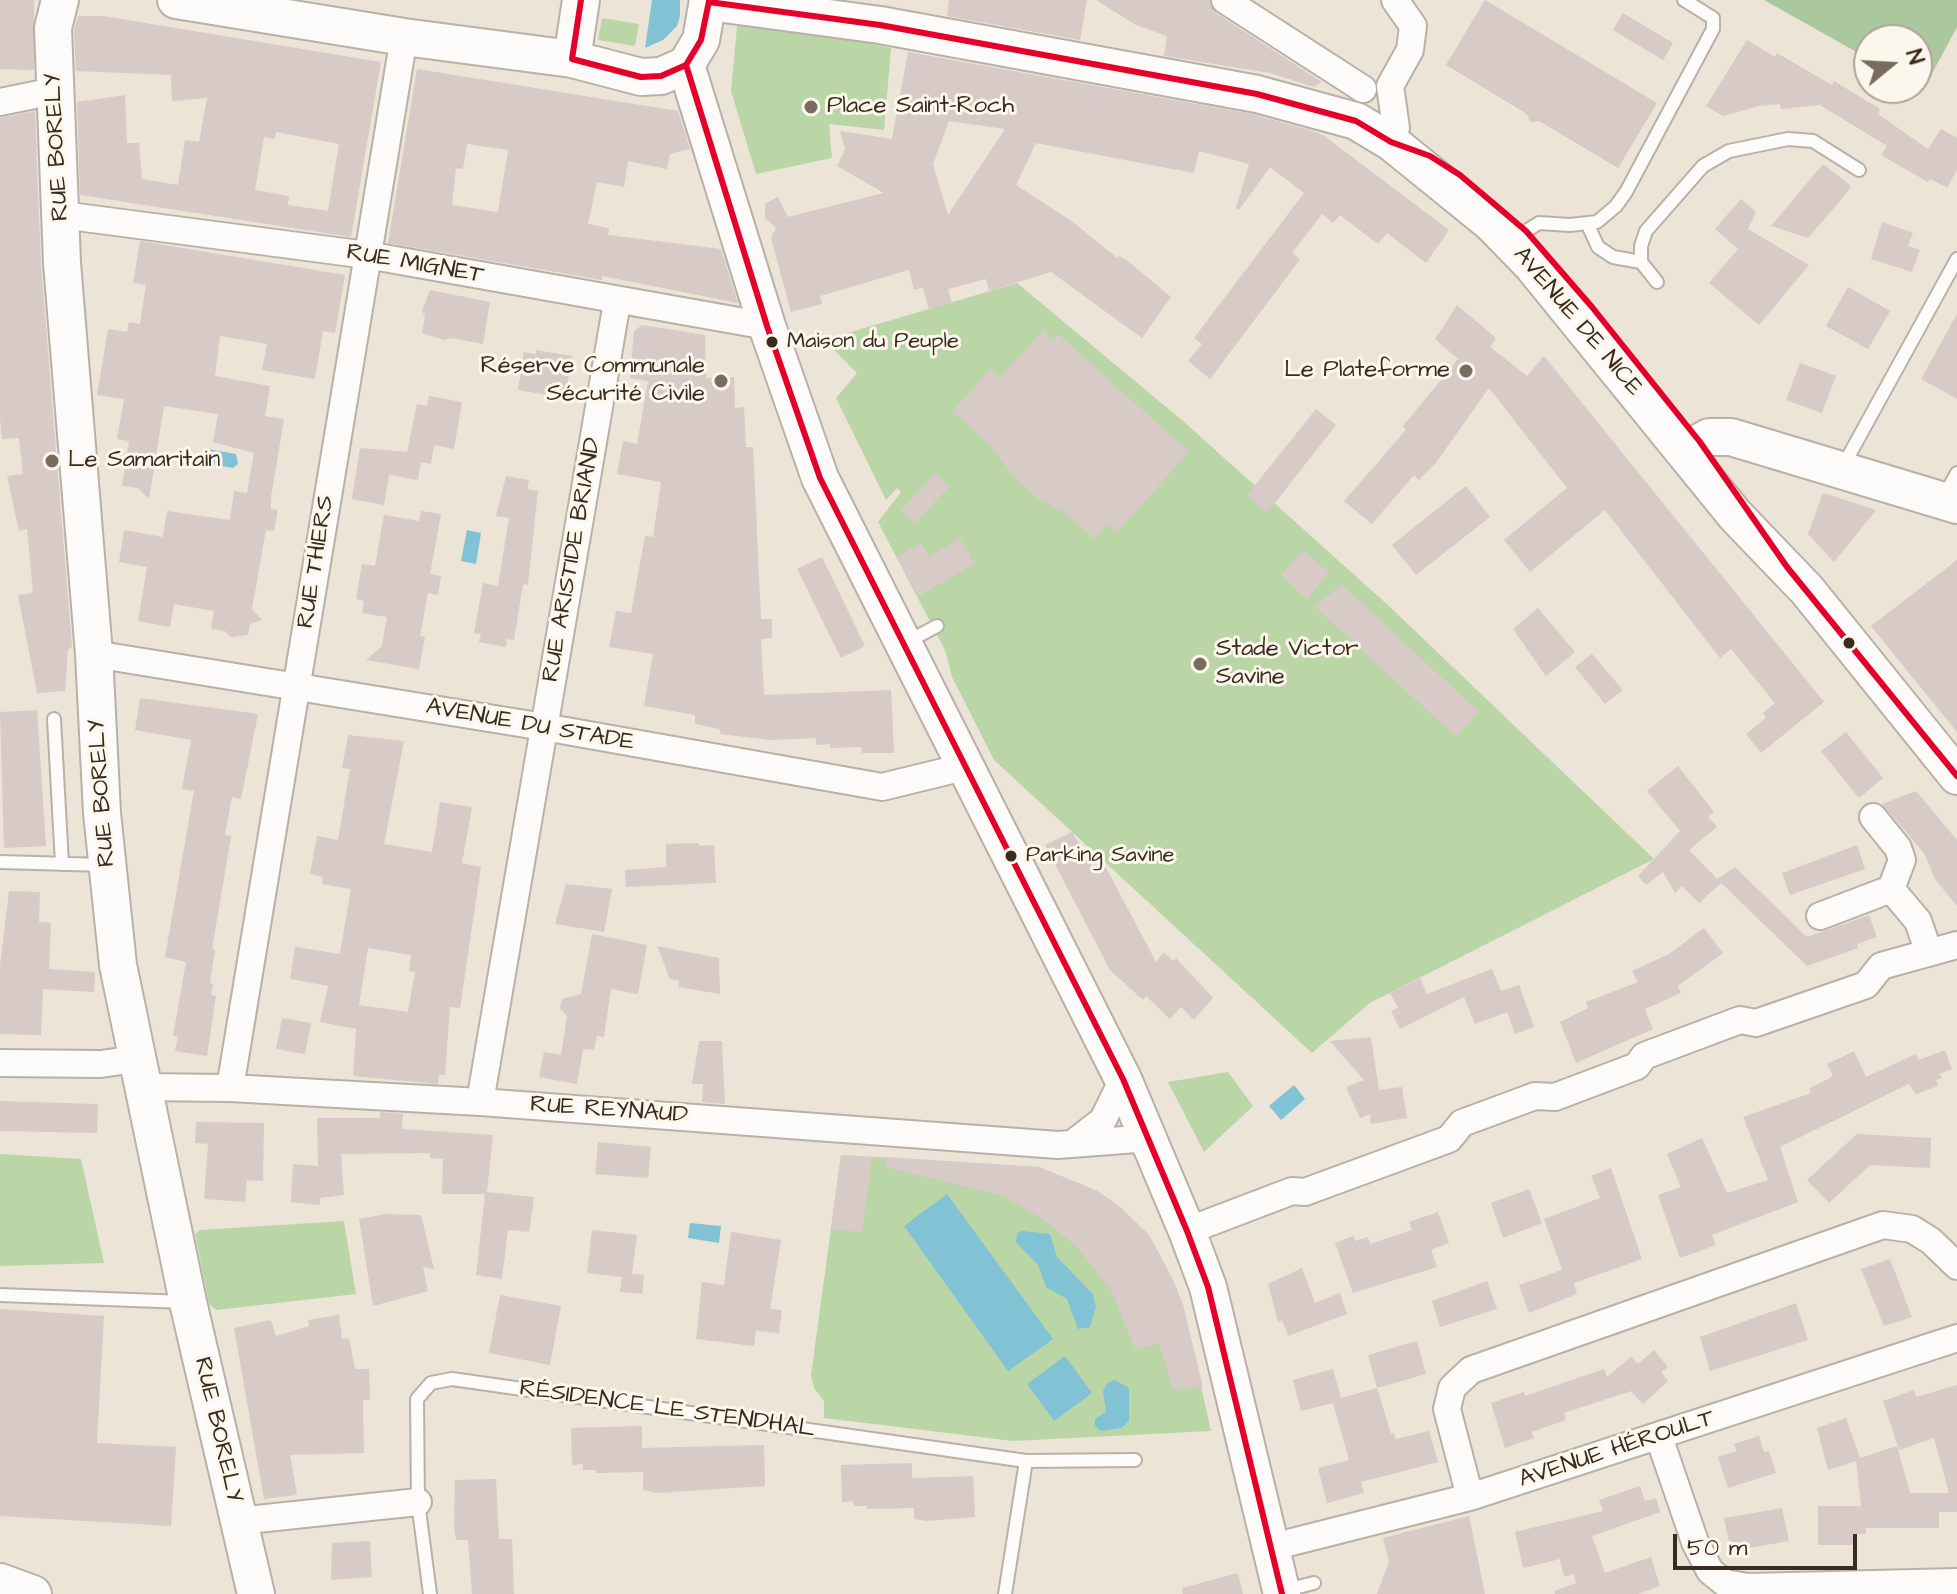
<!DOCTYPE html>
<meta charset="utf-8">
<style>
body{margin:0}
#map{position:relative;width:1957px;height:1594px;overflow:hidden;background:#ece4d6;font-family:"Architects Daughter",sans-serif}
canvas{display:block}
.north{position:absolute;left:1853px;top:24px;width:80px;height:80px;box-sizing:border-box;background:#fbf7ec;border:2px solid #aea59a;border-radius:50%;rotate:72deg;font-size:22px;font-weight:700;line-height:32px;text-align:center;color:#3b2a1e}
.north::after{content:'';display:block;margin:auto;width:28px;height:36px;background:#796b5e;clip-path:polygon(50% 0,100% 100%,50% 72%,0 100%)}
.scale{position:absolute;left:1673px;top:1534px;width:184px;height:36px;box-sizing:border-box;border:4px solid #3b2a1e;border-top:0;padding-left:10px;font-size:24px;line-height:28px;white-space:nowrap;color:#3b2a1e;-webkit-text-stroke:6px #fbf7ec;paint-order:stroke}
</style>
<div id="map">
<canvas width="1957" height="1594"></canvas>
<div class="north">N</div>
<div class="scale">50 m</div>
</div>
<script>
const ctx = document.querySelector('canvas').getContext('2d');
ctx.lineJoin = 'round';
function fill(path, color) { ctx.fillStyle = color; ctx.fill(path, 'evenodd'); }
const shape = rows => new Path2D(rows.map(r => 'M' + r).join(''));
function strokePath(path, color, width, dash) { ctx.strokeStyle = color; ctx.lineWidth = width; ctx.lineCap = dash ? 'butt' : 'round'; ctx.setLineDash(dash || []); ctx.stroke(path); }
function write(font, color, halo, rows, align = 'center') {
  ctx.font = font + ' "Architects Daughter",sans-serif'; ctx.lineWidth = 6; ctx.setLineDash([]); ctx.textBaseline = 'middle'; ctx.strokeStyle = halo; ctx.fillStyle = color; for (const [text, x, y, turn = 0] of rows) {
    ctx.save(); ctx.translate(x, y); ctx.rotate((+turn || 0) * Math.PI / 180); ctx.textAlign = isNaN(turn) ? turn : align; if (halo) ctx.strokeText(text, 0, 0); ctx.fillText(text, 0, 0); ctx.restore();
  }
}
fill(shape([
 [738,16,891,48,884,130,829,124,832,158,756,174,731,91],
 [602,18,639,24,635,46,598,40],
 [1017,283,1183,421,1390,607,1654,859,1370,1003,1312,1053,994,760,952,677,945,650,878,522,901,492,897,488,886,500,836,398,857,373,824,340],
 [1228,1072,1253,1106,1204,1152,1168,1082],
 [0,1154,81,1159,104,1263,0,1266],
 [841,1155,1039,1167,1097,1191,1120,1207,1149,1235,1173,1280,1183,1305,1211,1431,1013,1441,824,1418,824,1401,814,1388,811,1375],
 [344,1221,356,1294,216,1310,209,1304,195,1234,200,1230]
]), '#bad6a6');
fill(shape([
 [1764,0,1957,0,1957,27,1923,90,1917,87,1917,40,1869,40,1869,59]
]), '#aac79d');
fill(shape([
 [652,0,680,0,680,16,677,26,663,40,645,48],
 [207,449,236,454,238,464,233,468,205,463],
 [467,530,481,533,476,564,461,561],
 [1294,1085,1305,1099,1281,1120,1269,1106],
 [947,1194,1053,1339,1008,1371,904,1226],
 [690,1223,721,1226,719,1243,688,1238],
 [1023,1231,1050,1234,1057,1257,1093,1294,1096,1307,1090,1327,1078,1329,1067,1299,1046,1287,1038,1265,1016,1242,1017,1233],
 [1065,1356,1092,1393,1054,1421,1027,1384],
 [1115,1380,1129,1388,1129,1421,1121,1428,1101,1431,1095,1426,1095,1419,1106,1412,1103,1391,1107,1383]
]), '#82c2d5');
fill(shape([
 [0,0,34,0,34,70,0,69],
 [949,0,1087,0,1080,40,947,16],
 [1096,0,1209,0,1216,13,1322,82,1314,87,1270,73,1164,56,1167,36,1136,25],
 [1485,0,1657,103,1618,168,1539,121,1530,122,1527,114,1446,65],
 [1623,13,1673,43,1663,60,1613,30],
 [78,16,103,16,381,62,351,237,80,195,77,102,125,95,127,143,139,143,142,179,178,185,185,140,199,142,207,98,172,101,171,75,76,71,74,30],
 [276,132,339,144,328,211,288,205,289,196,255,190,264,137,275,139],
 [1747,40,1775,57,1777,53,1832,85,1834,81,1880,109,1878,114,1928,149,1941,129,1957,138,1957,170,1947,188,1930,179,1928,182,1881,155,1887,146,1820,105,1781,109,1780,104,1759,106,1723,116,1706,106],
 [908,52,1252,114,1310,130,1323,135,1449,230,1426,263,1387,233,1378,244,1340,215,1333,223,1322,214,1292,253,1300,259,1292,270,1210,379,1188,361,1202,344,1194,338,1304,193,1270,167,1239,210,1236,208,1249,164,1199,151,1194,173,1036,143,1016,185,1073,222,1117,258,1119,256,1129,262,1171,297,1142,338,1051,272,989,291,986,279,948,289,952,303,929,309,923,288,914,290,909,270,820,296,822,304,791,312,771,238,776,228,765,218,765,204,778,197,788,217,884,193,837,166,845,149,840,131,892,139],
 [949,121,1005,129,948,215,933,164],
 [417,69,678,111,690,149,670,154,667,169,628,161,624,187,597,182,588,224,609,228,608,235,721,249,738,303,602,276,602,280,388,243],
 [467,144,508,150,498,212,452,205,456,168,463,169],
 [35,111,41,265,72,648,68,649,65,691,37,693,18,595,33,593,27,529,19,531,7,476,23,474,19,438,2,439,0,418,0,118],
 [1823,164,1851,186,1845,195,1808,238,1771,226],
 [1741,199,1756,212,1748,229,1809,265,1759,325,1709,283,1738,249,1715,229],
 [1882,222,1913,233,1908,246,1920,250,1912,272,1871,259],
 [140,241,345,275,335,333,323,331,315,379,262,370,267,344,220,336,215,376,270,386,265,416,284,419,271,497,271,509,278,510,274,531,266,530,252,609,262,620,250,624,248,635,231,637,225,631,211,629,214,611,174,604,170,627,138,621,147,567,119,562,124,530,163,537,167,511,230,520,234,491,247,493,254,453,213,442,218,414,164,406,149,499,138,488,122,486,129,441,117,439,124,399,97,395,108,329,127,332,129,322,140,324,146,285,133,283],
 [1848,287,1890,311,1868,349,1826,326],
 [430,290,490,302,483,344,452,338,444,340,422,333,425,316,422,311],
 [1457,305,1496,338,1490,347,1527,376,1544,356,1824,702,1761,753,1746,734,1766,718,1763,713,1775,703,1731,649,1720,658,1605,510,1530,572,1504,540,1567,488,1489,388,1435,464,1419,480,1414,475,1372,524,1344,501,1406,430,1403,426,1458,359,1435,339],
 [1957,314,1957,399,1921,379],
 [642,325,705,335,706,378,734,377,735,408,744,407,746,447,753,447,761,619,772,619,772,638,761,639,764,695,891,690,894,753,862,753,861,747,830,748,830,744,816,745,816,738,770,740,720,734,720,729,695,724,695,715,644,706,653,654,609,647,616,611,631,613,645,536,653,537,661,482,617,474,623,441,637,444,648,381,630,378,634,331],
 [1043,330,1053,340,1058,334,1189,452,1117,532,1107,524,1094,539,1060,508,1057,511,1045,500,1042,502,1014,477,988,443,953,411,991,368,1001,377],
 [536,350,572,356,565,398,518,390,524,352,536,354],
 [1800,363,1836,376,1822,413,1786,400],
 [429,396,462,402,454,449,434,445,431,464,421,462,418,480,389,475,384,505,352,499,360,448,407,452,417,404,427,406],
 [1316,409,1336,425,1267,513,1247,495],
 [936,473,950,486,914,523,900,510],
 [506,476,529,480,527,489,538,491,528,585,523,584,514,640,507,639,506,647,479,642,481,634,474,633,483,583,498,586,509,518,496,516],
 [1466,486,1490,517,1416,575,1392,545],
 [1823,493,1876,510,1834,562,1808,534],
 [421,511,441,514,430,574,441,576,438,595,428,593,420,636,425,637,419,669,366,660,382,646,387,617,362,613,364,601,356,599,362,564,375,566,384,515,419,521],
 [960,538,974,564,919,596,896,557,921,543,929,557],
 [1304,550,1329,573,1307,599,1281,575],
 [822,557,865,646,841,658,797,569],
 [1957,560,1957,732,1871,626],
 [1342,585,1479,712,1456,737,1314,606],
 [1538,608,1575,652,1546,676,1513,629],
 [1592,654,1623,690,1605,704,1575,667],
 [140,698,258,714,241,799,232,797,225,835,231,836,212,949,215,950,210,983,213,984,211,995,216,996,207,1056,175,1051,178,1037,173,1036,186,962,165,957,194,791,182,789,191,740,135,730],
 [37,710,46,846,4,848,0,712],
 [1846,732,1883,778,1859,798,1821,751],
 [348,735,404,741,384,844,432,852,440,802,472,807,462,863,481,867,460,1008,450,1007,445,1075,439,1075,438,1084,353,1076,356,1029,320,1022,328,986,290,979,295,947,340,954,351,889,322,884,323,877,310,874,317,836,338,840,350,769,342,768],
 [368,948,411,955,409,971,415,972,408,1012,359,1005],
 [1678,766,1714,812,1708,817,1717,827,1689,850,1721,883,1699,903,1682,886,1675,893,1663,872,1646,885,1638,876,1680,831,1647,791],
 [1916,791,1957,840,1957,906,1935,879,1924,853,1882,804],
 [1072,832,1093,868,1103,862,1156,962,1164,952,1173,961,1176,958,1213,998,1194,1020,1181,1007,1170,1019,1146,996,1143,1000,1110,970,1045,845],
 [699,843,699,846,714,845,716,883,626,887,625,870,666,867,666,844],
 [1857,845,1865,869,1790,895,1782,873],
 [1735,867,1807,937,1869,915,1877,937,1857,944,1858,948,1807,966,1717,879],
 [566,884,612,889,604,932,555,924],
 [9,891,40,892,39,922,51,923,49,969,95,972,94,992,43,989,41,1035,0,1034,0,966],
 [1704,928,1723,953,1678,986,1681,993,1645,1009,1653,1029,1576,1063,1560,1022,1588,1008,1586,1002,1638,982,1632,971,1669,954],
 [592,934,647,945,638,994,611,989,604,1037,597,1036,594,1050,583,1049,577,1084,539,1077,544,1052,561,1055,567,1016,560,1008,562,999,581,994],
 [657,946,719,958,720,994,678,987,679,981,670,979],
 [1492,969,1501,991,1519,985,1534,1027,1515,1034,1507,1012,1475,1024,1464,997,1400,1029,1391,1011,1398,1008,1390,993,1420,978,1427,994],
 [282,1018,311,1023,305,1054,276,1049],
 [1371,1037,1379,1090,1402,1087,1407,1118,1371,1124,1370,1114,1360,1118,1346,1087,1364,1080,1330,1041],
 [699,1041,722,1041,725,1104,702,1102,703,1084,692,1084],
 [1945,1050,1952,1069,1940,1074,1942,1078,1936,1080,1938,1086,1916,1094,1909,1084,1780,1147,1798,1202,1712,1235,1716,1245,1680,1258,1658,1195,1681,1187,1667,1154,1702,1138,1727,1193,1768,1180,1743,1117,1811,1093,1809,1089,1833,1076,1827,1064,1854,1051,1866,1077,1916,1054,1918,1060],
 [0,1101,98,1104,97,1133,0,1131],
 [380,1112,403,1114,402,1129,493,1135,487,1192,534,1197,529,1232,508,1230,502,1279,476,1275,485,1194,442,1194,443,1159,430,1158,430,1153,341,1154,344,1195,320,1198,320,1205,291,1202,293,1164,318,1166,317,1118,380,1118],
 [196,1122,264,1123,263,1181,247,1180,245,1202,204,1199,208,1144,195,1143],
 [1857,1134,1931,1138,1930,1168,1870,1165,1829,1203,1807,1180],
 [598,1142,651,1147,648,1178,595,1174],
 [841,1155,872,1157,862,1232,831,1229],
 [886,1157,1039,1167,1097,1191,1120,1207,1149,1235,1173,1280,1183,1305,1203,1387,1173,1389,1159,1343,1135,1349,1110,1288,1076,1246,1047,1222,1004,1196,885,1167],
 [1611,1168,1642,1259,1574,1283,1577,1294,1529,1313,1519,1285,1562,1270,1544,1219,1600,1198,1591,1176],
 [1529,1189,1542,1223,1503,1238,1491,1203],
 [1438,1212,1449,1243,1431,1250,1437,1267,1353,1293,1335,1243,1353,1236,1355,1241,1368,1237,1370,1244,1412,1230,1409,1222],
 [386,1214,421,1215,434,1269,423,1267,428,1291,373,1306,359,1219],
 [592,1230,637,1235,632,1274,644,1275,642,1294,620,1292,622,1277,587,1273],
 [731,1232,781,1240,770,1309,782,1310,779,1333,756,1331,754,1346,696,1339,702,1282,724,1285],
 [1890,1259,1912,1317,1884,1326,1861,1269],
 [1302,1268,1315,1303,1340,1293,1347,1314,1288,1336,1282,1320,1278,1322,1268,1284],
 [1487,1281,1497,1309,1440,1327,1432,1301],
 [500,1295,561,1306,550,1365,489,1353],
 [1796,1303,1808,1340,1710,1371,1700,1337],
 [0,1309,104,1316,97,1443,176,1447,171,1526,0,1516],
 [339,1315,342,1339,349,1338,355,1369,369,1369,370,1400,363,1400,364,1453,290,1455,297,1495,264,1499,234,1328,271,1320,276,1336,309,1326,308,1320],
 [1417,1341,1426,1374,1377,1388,1368,1355],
 [1654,1350,1668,1367,1661,1372,1668,1381,1643,1404,1631,1391,1564,1413,1566,1420,1532,1432,1534,1438,1505,1448,1491,1403,1524,1392,1525,1396,1604,1369,1607,1377,1631,1357,1638,1364],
 [1333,1369,1341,1398,1377,1388,1391,1434,1394,1433,1396,1439,1429,1431,1438,1462,1361,1482,1364,1493,1327,1503,1318,1468,1349,1460,1333,1403,1301,1411,1293,1380],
 [1957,1385,1957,1512,1939,1512,1939,1528,1866,1528,1866,1534,1854,1534,1854,1545,1818,1545,1818,1506,1861,1506,1856,1461,1828,1470,1817,1428,1846,1418,1860,1458,1897,1446,1910,1493,1949,1493,1934,1438,1899,1450,1883,1401,1914,1390,1916,1397],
 [642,1426,642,1448,764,1445,765,1486,656,1493,643,1490,643,1472,596,1473,596,1470,583,1470,583,1464,572,1465,571,1428],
 [1759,1436,1764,1452,1769,1451,1776,1473,1728,1488,1718,1457,1737,1451,1734,1444],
 [912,1463,912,1478,973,1476,975,1517,927,1521,914,1519,914,1508,867,1509,867,1506,854,1506,853,1501,842,1502,841,1465],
 [496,1479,499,1539,512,1539,514,1594,472,1594,468,1540,456,1540,454,1526,455,1480],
 [1640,1486,1645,1501,1656,1498,1660,1512,1592,1536,1605,1573,1651,1557,1660,1586,1638,1594,1555,1594,1554,1591,1576,1583,1574,1574,1564,1577,1560,1559,1523,1568,1515,1532,1603,1511,1599,1500],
 [1782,1508,1789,1541,1731,1551,1724,1518],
 [1469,1516,1485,1594,1377,1594,1389,1562,1383,1538],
 [370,1541,372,1577,331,1580,332,1543],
 [1238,1573,1243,1594,1183,1594,1182,1588]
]), '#d7cac7');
const lane = shape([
 [1587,223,1598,247,1613,257,1641,262,1641,246,1646,231,1703,166,1729,151,1788,139,1813,141,1859,170],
 [1526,231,1539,223,1570,225,1597,222,1616,206,1626,192,1713,29,1713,18,1684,0],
 [1641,262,1657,282],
 [1842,468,1957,259],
 [1943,498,1957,473],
 [905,643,937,626],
 [54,719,62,864],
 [0,862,104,865],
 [0,1295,185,1302],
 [1026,1461,1135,1460],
 [1286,1590,1314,1583],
 [430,1594,418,1502,417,1399,431,1383,452,1379,1026,1461,1005,1594]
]);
const street = shape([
 [1225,0,1363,89],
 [0,102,54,91],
 [1391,142,1396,128,1390,86,1410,50,1413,26,1395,0],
 [61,218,77,217,367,255,767,326],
 [94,654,544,727,882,787,964,767],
 [1891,889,1918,921,1928,950],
 [1820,916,1891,889,1902,860,1898,848,1873,817],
 [0,1063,101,1064,136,1059],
 [142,1087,230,1088,480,1102,1058,1145,1150,1138],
 [230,1088,404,37],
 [480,1102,617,302],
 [1076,1141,1103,1120,1123,1079],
 [1187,1231,1292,1191,1305,1192,1449,1139,1462,1123,1535,1096,1555,1097,1637,1066,1644,1056,1740,1020,1756,1023,1866,985,1881,966,1957,945],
 [1659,1437,1695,1542,1710,1571,1725,1583,1748,1587,1957,1582],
 [1470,1497,1447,1409,1452,1388,1471,1370,1883,1225,1912,1229,1931,1241,1957,1266],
 [238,1521,418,1502],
 [1272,1547,1470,1497,1957,1338]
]);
const secondary = shape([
 [60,0,53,28,62,263,94,654,102,813,118,965,188,1302,256,1594],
 [176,0,404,37,572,59,641,77,661,76,686,65,701,40,708,0],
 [709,2,880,25,1257,94,1356,121,1391,142,1491,223,1531,264,1735,515,1807,590,1957,776],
 [572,59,581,0],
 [686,65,767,326,820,478,1123,1079,1187,1231,1208,1287,1282,1594],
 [1700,442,1709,437,1731,437,1957,505],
 [0,1582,33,1594]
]);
strokePath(lane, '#b8b1a7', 16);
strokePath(street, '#b8b1a7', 30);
strokePath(secondary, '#b8b1a7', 40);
strokePath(lane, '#fcfbf9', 12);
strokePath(street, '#fcfbf9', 26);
strokePath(secondary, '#fcfbf9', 36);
strokePath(shape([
 [581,0,572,59,641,77,661,76,686,65,701,40,709,1],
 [709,2,880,25,1257,94,1356,121,1391,142,1430,156,1460,175,1526,231,1592,307,1700,442,1787,567,1957,776],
 [686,65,767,326,820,478,1123,1079,1187,1231,1208,1287,1282,1594]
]), '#e4002b', 6);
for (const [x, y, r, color] of [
 [811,107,8,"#796b5e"],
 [772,342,7,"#3b2a1e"],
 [1466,371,8,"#796b5e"],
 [721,381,8,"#796b5e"],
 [52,461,8,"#796b5e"],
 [1849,643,7,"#3b2a1e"],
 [1200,664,8,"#796b5e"],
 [1011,856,7,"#3b2a1e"]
]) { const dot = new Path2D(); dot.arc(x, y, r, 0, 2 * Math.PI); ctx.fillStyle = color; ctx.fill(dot); strokePath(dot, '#fbf7ec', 3); }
write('22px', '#3b2a1e', '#fbf7ec', [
 ["Maison du Peuple",787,342],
 ["Parking Savine",1026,856]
], 'left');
write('24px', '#3b2a1e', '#fbf7ec', [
 ["Place Saint-Roch",827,107],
 ["Réserve Communale",705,367,"right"],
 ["Sécurité Civile",705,395,"right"],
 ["Le Plateforme",1450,371,"right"],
 ["Le Samaritain",68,461],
 ["Stade Victor",1216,650],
 ["Savine",1216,678]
], 'left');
write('24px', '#3b2a1e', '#fbf7ec', [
 ["RUE BORELY",58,147,-93],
 ["RUE MIGNET",415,265,10],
 ["AVENUE DE NICE",1577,322,50],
 ["RUE ARISTIDE BRIAND",573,560,-80],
 ["RUE THIERS",317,562,-81],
 ["AVENUE DU STADE",530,726,10],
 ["RUE BORELY",103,793,-94],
 ["RUE REYNAUD",609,1111,4],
 ["RÉSIDENCE LE STENDHAL",667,1410,8],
 ["RUE BORELY",217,1430,77],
 ["AVENUE HÉROULT",1617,1450,-18]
]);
</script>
